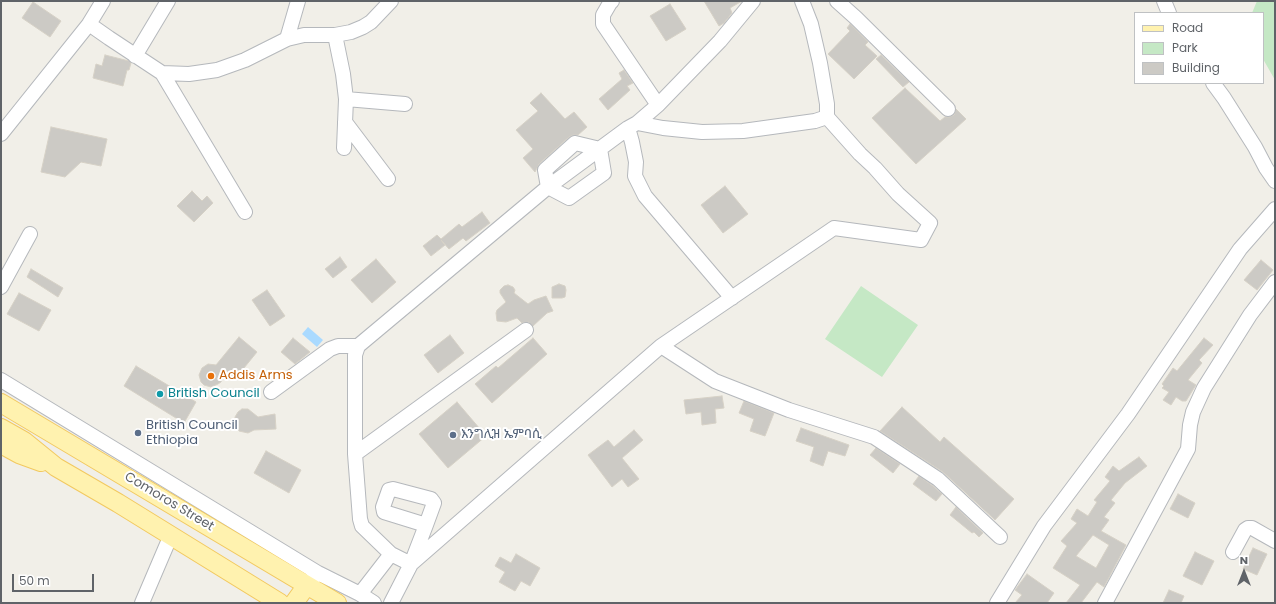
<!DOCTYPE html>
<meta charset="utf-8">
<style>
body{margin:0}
#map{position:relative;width:1276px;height:604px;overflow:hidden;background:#f1efe8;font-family:Poppins,sans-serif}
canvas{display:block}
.frame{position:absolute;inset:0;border:2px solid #5f6368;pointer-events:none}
.legend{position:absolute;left:1134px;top:12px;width:130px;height:72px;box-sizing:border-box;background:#fff;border:1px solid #bfc1c3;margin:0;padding:5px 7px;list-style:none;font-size:12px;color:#5f6368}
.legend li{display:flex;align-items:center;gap:8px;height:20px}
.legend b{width:20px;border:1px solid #bfc1c3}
.north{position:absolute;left:1224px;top:552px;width:40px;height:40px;-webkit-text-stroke:3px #fff;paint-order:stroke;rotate:0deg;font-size:11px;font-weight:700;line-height:16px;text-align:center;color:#5f6368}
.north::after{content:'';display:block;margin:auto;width:14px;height:18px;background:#5f6368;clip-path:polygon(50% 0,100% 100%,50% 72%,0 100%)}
.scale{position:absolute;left:12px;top:574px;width:82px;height:18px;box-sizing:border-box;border:2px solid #5f6368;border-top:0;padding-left:5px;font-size:12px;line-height:14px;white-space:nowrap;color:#5f6368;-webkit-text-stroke:3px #fff;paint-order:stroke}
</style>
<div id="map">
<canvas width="1276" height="604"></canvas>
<div class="frame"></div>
<ul class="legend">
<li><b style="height:5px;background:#fff2af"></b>Road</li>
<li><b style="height:11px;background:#c5e8c5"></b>Park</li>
<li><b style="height:11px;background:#cccac5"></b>Building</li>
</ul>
<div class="north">N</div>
<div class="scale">50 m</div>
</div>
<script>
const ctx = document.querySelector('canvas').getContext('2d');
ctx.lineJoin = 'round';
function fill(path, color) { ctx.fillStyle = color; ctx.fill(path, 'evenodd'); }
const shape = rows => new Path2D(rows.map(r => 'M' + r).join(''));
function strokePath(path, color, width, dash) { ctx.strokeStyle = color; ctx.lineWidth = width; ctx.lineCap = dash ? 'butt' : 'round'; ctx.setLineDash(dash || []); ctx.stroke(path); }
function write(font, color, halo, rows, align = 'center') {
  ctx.font = font + ' Poppins,"Noto Sans Ethiopic",sans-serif'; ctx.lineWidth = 4; ctx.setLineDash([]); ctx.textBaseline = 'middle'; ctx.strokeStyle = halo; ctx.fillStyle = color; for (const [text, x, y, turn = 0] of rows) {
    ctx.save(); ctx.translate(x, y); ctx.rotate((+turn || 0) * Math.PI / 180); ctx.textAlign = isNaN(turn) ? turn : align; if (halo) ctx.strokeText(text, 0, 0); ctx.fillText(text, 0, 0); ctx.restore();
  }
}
fill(shape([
 [1257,1,1275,1,1275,80,1263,59,1263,13,1252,13],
 [861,286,918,325,882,377,825,339]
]), '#c5e8c5');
fill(shape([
 [308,327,323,340,317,347,302,334]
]), '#aadaff');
const building = shape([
 [704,1,742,1,730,8,732,13,724,23,719,26,704,1],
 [33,2,61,21,50,37,22,18,33,2],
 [670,4,686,29,666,41,650,16,670,4],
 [850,24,868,42,865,45,877,56,854,79,828,54,850,31,847,28,850,24],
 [105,55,129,61,131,63,129,70,127,70,123,86,93,78,96,64,102,66,105,55],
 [881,55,909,82,903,87,876,59,881,55],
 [624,70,633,83,627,86,630,90,608,110,599,99,622,79,619,73,624,70],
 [905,88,940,121,945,117,950,117,954,115,956,109,966,119,916,164,872,118,905,88],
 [541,93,565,119,574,112,587,127,578,135,573,135,569,137,539,164,535,172,523,158,533,149,516,130,538,111,530,103,541,93],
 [51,127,107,139,101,166,81,162,65,177,41,172,51,127],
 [725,186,748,214,723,233,701,205,725,186],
 [192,191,202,201,207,196,213,203,194,222,177,206,192,191],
 [482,212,490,223,466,241,463,238,449,249,441,240,445,245,431,256,423,246,437,235,441,239,459,224,462,227,482,212],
 [340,257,347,267,333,278,325,269,340,257],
 [376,259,396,282,372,303,351,280,376,259],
 [1261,260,1273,270,1257,290,1244,280,1261,260],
 [31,269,63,288,58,297,27,277,31,269],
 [559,284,565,286,566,290,565,297,562,298,552,298,552,287,559,284],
 [508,285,513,287,515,290,514,293,528,304,534,300,546,296,553,311,547,313,533,326,529,322,522,323,517,318,506,322,497,321,496,313,497,310,506,302,500,293,500,290,504,286,508,285],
 [267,290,285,316,270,326,252,300,267,290],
 [19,293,51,310,39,331,7,314,19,293],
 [450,335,464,353,438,373,424,355,450,335],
 [239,337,257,352,235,379,225,371,221,382,218,384,211,387,204,385,201,382,199,375,202,368,208,364,216,365,239,337],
 [293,338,310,352,295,364,281,352,293,338],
 [533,338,547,354,492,403,475,384,496,366,498,368,533,338],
 [1204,338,1213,345,1199,360,1202,363,1188,380,1196,385,1186,401,1182,401,1176,397,1171,405,1163,400,1169,392,1162,388,1164,386,1162,384,1173,368,1177,371,1204,338],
 [136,366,196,402,184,423,124,386,136,366],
 [722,396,724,408,715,409,716,423,702,425,701,412,686,414,684,400,722,396],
 [744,401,774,413,765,436,750,431,754,419,739,413,744,401],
 [457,402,486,436,448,468,419,434,457,402],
 [902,407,940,442,944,437,1014,499,995,520,943,472,880,431,902,407],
 [242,409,248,409,258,417,275,414,276,429,254,430,248,433,239,431,236,427,235,417,238,412,242,409],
 [801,428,849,445,845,456,828,451,823,466,810,461,814,447,796,441,801,428],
 [634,430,643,440,622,458,639,479,628,487,622,479,612,487,588,455,608,440,614,447,634,430],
 [876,448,900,464,893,473,870,455,876,448],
 [266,451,301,470,289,493,254,473,266,451],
 [1139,457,1147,466,1125,483,1111,500,1115,503,1104,517,1109,520,1101,531,1126,545,1104,587,1097,582,1081,603,1066,603,1080,585,1053,568,1067,546,1061,541,1077,523,1071,519,1077,509,1088,516,1097,502,1094,500,1110,481,1105,477,1113,466,1119,471,1139,457],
 [1093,535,1109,545,1096,568,1076,556,1093,535],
 [919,476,933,486,942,494,936,501,913,484,919,476],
 [1178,494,1195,503,1188,518,1170,509,1178,494],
 [956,507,983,533,979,537,974,532,972,533,950,515,956,507],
 [1253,548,1267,554,1257,575,1243,569,1253,548],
 [1195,552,1214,561,1202,585,1183,576,1195,552],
 [516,554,540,568,530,586,521,581,515,591,499,582,505,572,495,566,500,557,511,563,516,554],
 [1027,574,1054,593,1047,603,1015,603,1022,595,1015,590,1027,574],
 [1169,590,1184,596,1181,603,1163,603,1169,590]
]);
fill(building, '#cccac5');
strokePath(building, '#d6d1c6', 1);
const minor = shape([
 [612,1,610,3,603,15,603,24,658,105],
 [802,1,811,24,820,63,827,104,827,117],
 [837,1,856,18,948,109],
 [1164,1,1169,13],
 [89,24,109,38,162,73,245,212],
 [335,35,343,74,346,99,344,148],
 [287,39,298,1],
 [135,56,168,1],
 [162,73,189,74,217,70,245,60,287,39,304,35,335,35,351,32,363,27,371,22,391,1],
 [1213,83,1224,98,1255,147,1266,168,1275,181],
 [346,99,405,104],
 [827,117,860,154,875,168,898,194,930,223,921,240,834,228,661,346,411,564,391,554,362,526,360,519,355,454,355,355,358,346,548,187,628,128,637,123,663,128,702,132,743,131,815,121,827,117],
 [345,122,388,179],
 [637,123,658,105,720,41,753,1],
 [628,128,632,142,636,162,635,176,645,196,732,298],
 [1,134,89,24,103,1],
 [575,143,600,149,604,173,569,198,548,187,545,170,575,143],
 [1,287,30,234],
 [661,346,715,381,789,410,874,437,938,479,1000,537],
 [1,380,318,573],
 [271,392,330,349,338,346,358,346],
 [355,454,526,330],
 [1233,552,1245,530,1248,528,1252,528,1275,541],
 [311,580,318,573,360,594,391,554],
 [360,594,374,603],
 [142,603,171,535],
 [391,603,411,564,426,525,434,503,431,499,393,489,389,490,383,507,384,512,426,525],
 [997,603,1044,526,1128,414,1240,249,1275,209],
 [1105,603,1188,449,1190,425,1193,412,1204,388,1250,315,1275,282]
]);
const major = shape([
 [1,403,337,603],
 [1,428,24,441,56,467,118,503,280,603],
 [1,444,19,454,41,462],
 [294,603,307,585]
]);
strokePath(minor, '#b5b8bc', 16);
strokePath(major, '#f2c960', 20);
strokePath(minor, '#fff', 14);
strokePath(major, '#fff2af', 18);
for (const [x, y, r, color] of [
 [211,376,4,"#e8710a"],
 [160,394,4,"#0f9aa8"],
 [138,433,4,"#5c6f8a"],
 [453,435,4,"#5c6f8a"]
]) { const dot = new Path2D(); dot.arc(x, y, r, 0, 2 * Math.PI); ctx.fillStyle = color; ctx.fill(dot); strokePath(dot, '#fff', 1.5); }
write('13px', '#c56008', '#fff', [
 ["Addis Arms",219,376]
], 'left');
write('13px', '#0d838f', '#fff', [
 ["British Council",168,394]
], 'left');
write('13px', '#4e5e75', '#fff', [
 ["British Council",146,426],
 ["Ethiopia",146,441],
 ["እንግሊዝ ኤምባሲ",461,435]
], 'left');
write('13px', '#5f6368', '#fff', [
 ["Comoros Street",169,502,31]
]);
</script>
